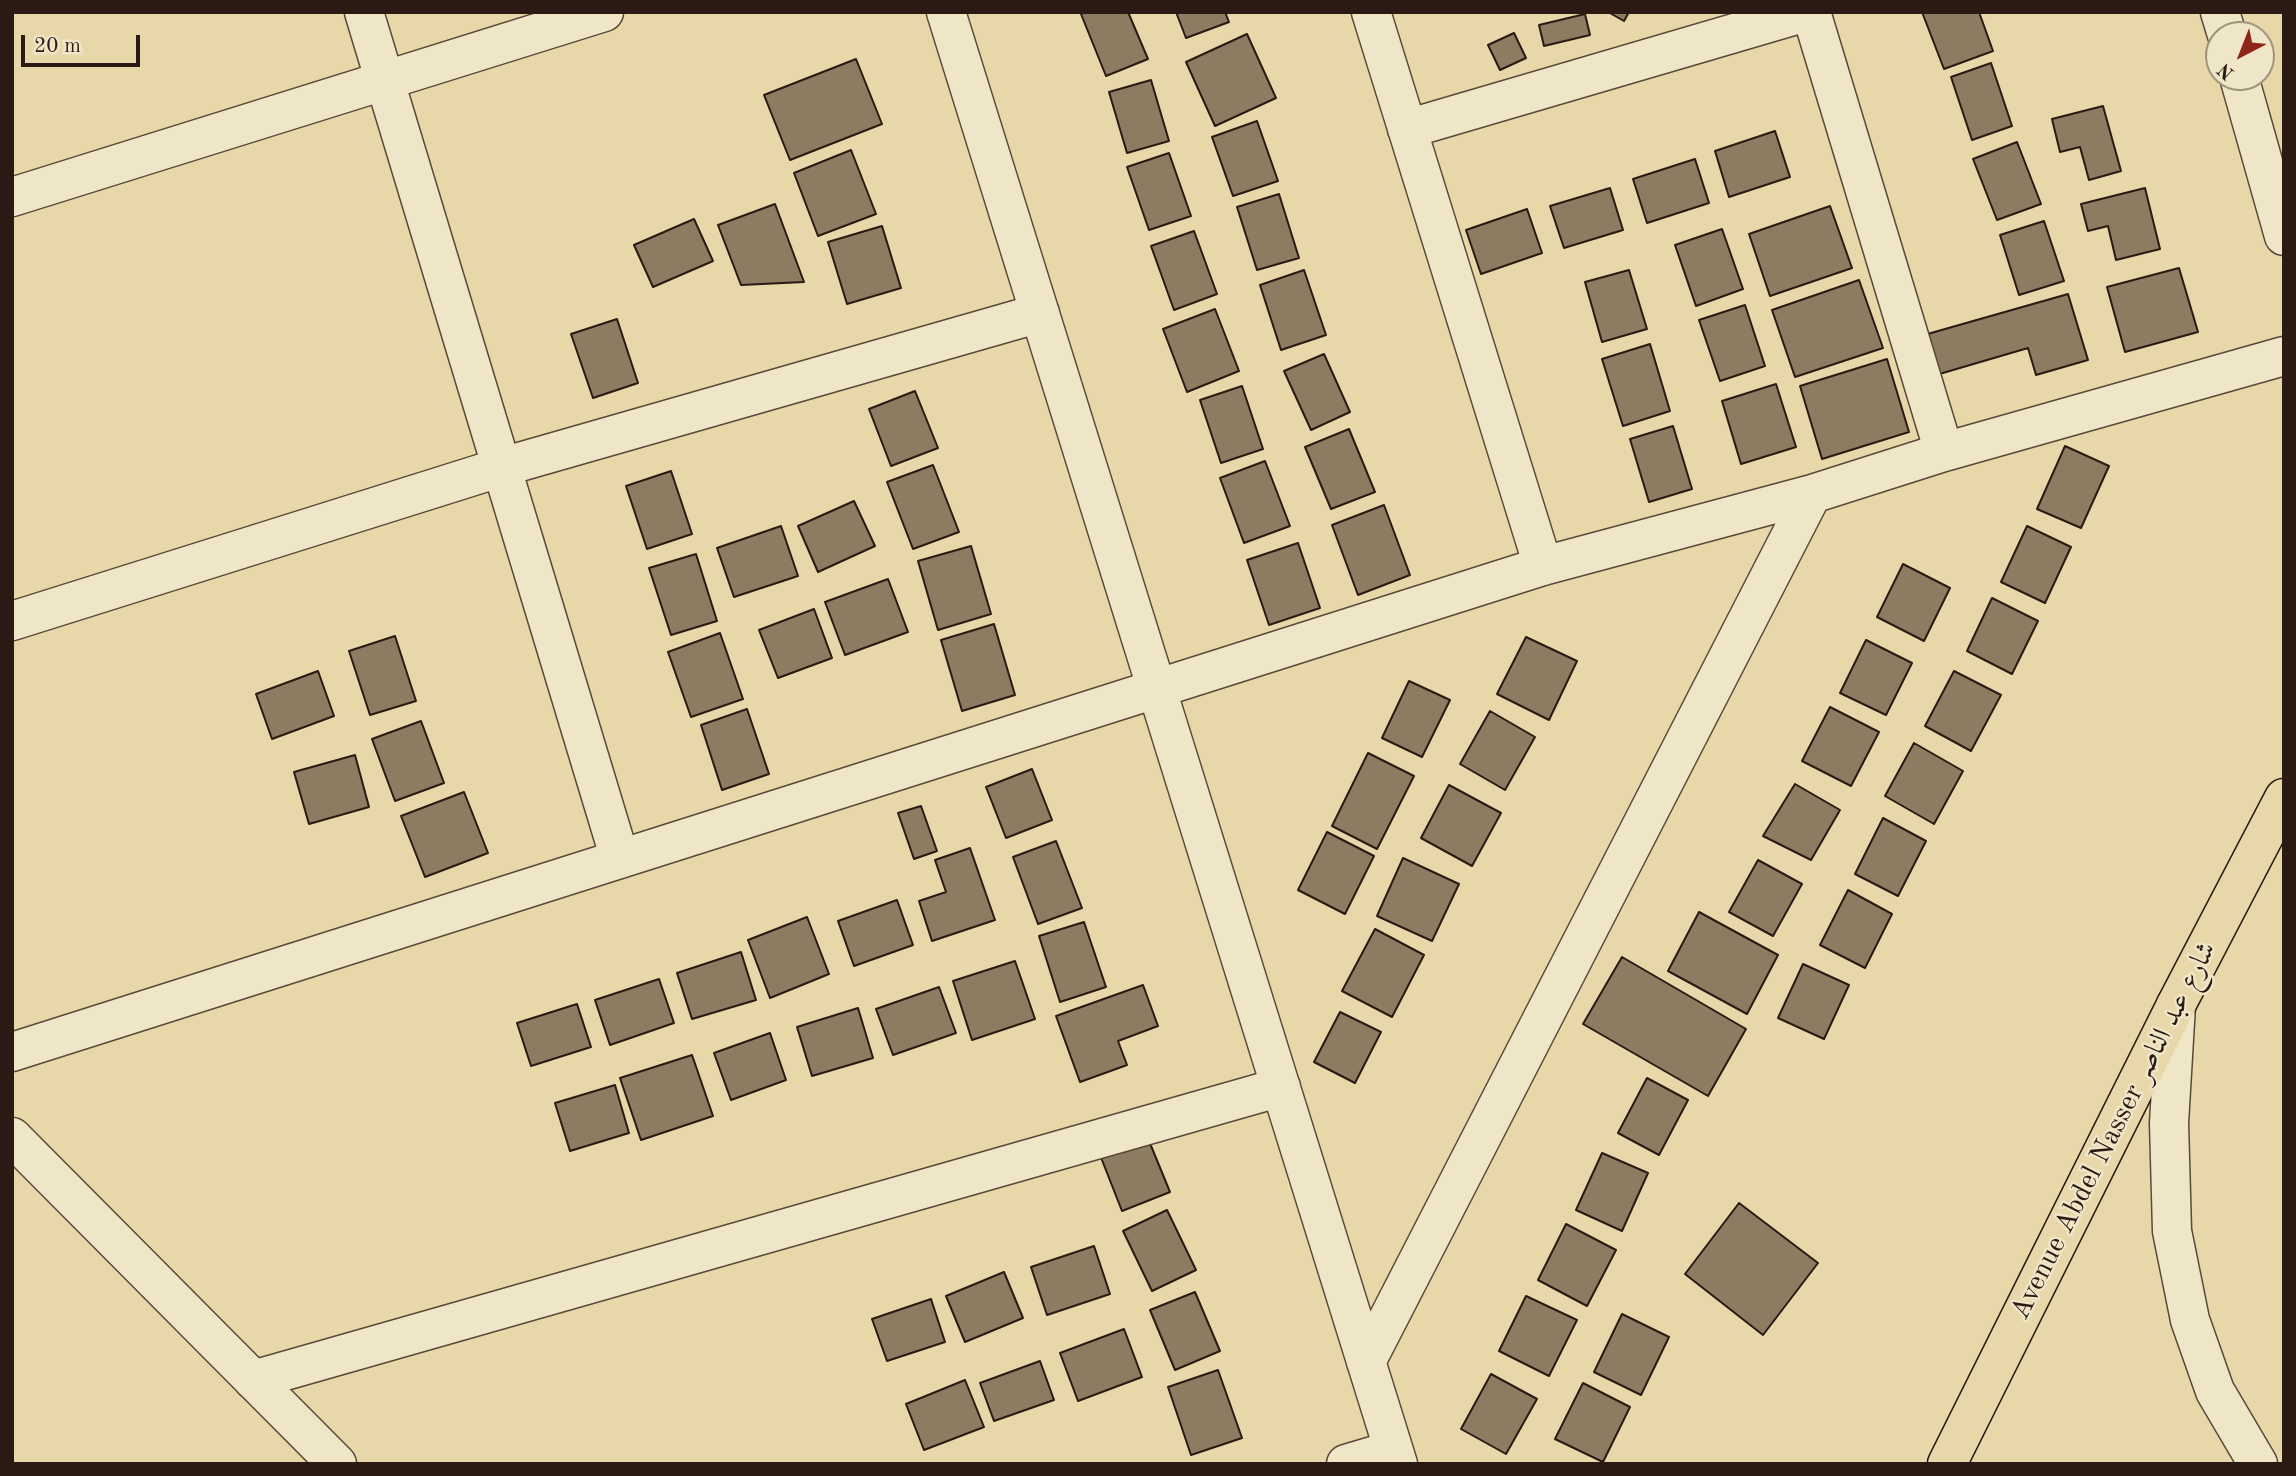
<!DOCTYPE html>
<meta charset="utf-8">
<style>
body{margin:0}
#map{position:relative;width:2296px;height:1476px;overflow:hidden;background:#e7d7a9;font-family:"Old Standard TT",serif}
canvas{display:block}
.frame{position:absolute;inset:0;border:14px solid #2a1a13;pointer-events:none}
.north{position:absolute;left:2205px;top:21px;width:70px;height:70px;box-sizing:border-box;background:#efe5c7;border:2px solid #a0947f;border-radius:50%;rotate:222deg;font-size:19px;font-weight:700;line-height:28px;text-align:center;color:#2a1a13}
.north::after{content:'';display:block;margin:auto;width:24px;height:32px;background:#8f2418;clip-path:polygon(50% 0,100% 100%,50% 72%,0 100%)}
.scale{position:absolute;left:21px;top:35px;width:119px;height:32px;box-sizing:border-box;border:4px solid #2a1a13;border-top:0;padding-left:9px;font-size:21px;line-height:24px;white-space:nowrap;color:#2a1a13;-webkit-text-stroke:5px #efe5c7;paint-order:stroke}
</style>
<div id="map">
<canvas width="2296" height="1476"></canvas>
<div class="frame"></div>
<div class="north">N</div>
<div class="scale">20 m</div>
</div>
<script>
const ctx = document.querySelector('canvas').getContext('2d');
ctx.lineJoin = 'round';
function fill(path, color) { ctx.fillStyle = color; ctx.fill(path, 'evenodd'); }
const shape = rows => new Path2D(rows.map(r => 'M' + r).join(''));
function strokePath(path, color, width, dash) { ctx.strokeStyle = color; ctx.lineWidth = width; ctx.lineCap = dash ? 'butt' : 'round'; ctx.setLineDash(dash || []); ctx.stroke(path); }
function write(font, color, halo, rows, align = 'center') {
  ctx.font = font + ' "Old Standard TT",Amiri,serif'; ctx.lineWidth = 5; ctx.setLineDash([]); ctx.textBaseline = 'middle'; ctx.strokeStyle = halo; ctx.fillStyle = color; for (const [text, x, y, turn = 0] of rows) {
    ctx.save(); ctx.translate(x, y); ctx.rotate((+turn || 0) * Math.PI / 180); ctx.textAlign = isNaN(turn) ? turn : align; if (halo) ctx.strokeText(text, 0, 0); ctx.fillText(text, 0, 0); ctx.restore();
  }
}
const building = shape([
 [1086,12,1128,12,1148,59,1106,76,1081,14,1086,12],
 [1176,12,1225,12,1229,22,1186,38,1176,12],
 [1608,12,1629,12,1624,21,1608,12],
 [1922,12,1979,12,1993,51,1944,69,1922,12],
 [1585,14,1590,35,1544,46,1539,25,1585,14],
 [1514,33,1526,58,1500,70,1488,45,1514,33],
 [1247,34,1276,98,1215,126,1186,62,1247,34],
 [856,59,882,124,790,160,764,95,856,59],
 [1991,63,2012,126,1972,140,1951,77,1991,63],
 [1151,80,1169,141,1127,153,1109,92,1151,80],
 [2103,106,2121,171,2089,180,2080,147,2060,152,2052,119,2103,106],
 [1257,121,1278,181,1233,196,1212,137,1257,121],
 [1775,131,1790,177,1729,197,1715,151,1775,131],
 [2017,142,2041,204,1997,220,1973,159,2017,142],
 [851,150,876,214,818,236,794,173,851,150],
 [1169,153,1191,216,1149,230,1127,167,1169,153],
 [1695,159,1709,203,1647,223,1633,179,1695,159],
 [1610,188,1623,230,1564,248,1550,206,1610,188],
 [2145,188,2160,249,2116,260,2108,226,2088,231,2081,204,2145,188],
 [1279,194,1299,258,1257,270,1237,207,1279,194],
 [775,204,804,282,741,285,718,225,775,204],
 [1830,206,1852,268,1770,296,1749,234,1830,206],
 [1527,209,1542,253,1481,274,1466,230,1527,209],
 [694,219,713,261,653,287,634,245,694,219],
 [2044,221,2064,281,2019,295,2000,235,2044,221],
 [882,226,901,288,847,304,828,242,882,226],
 [1722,229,1743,289,1696,306,1675,245,1722,229],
 [1194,231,1217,294,1174,310,1151,246,1194,231],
 [2179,268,2198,332,2125,352,2107,287,2179,268],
 [1304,270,1326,335,1281,350,1260,285,1304,270],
 [1629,270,1647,329,1602,342,1585,282,1629,270],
 [1859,280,1883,348,1795,377,1772,310,1859,280],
 [2068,294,2088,360,2036,375,2028,348,1936,375,1924,335,2068,294],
 [1745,305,1765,366,1720,381,1699,320,1745,305],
 [1215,309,1239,371,1187,392,1163,329,1215,309],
 [617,319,638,383,593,398,571,334,617,319],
 [1650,344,1670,411,1623,426,1602,359,1650,344],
 [1324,354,1350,412,1311,430,1284,371,1324,354],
 [1887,359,1909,432,1822,459,1800,386,1887,359],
 [1776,384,1796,447,1741,464,1722,401,1776,384],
 [1242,386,1263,449,1221,463,1200,400,1242,386],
 [915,391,938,448,891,466,869,409,915,391],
 [1673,426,1692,489,1649,502,1630,439,1673,426],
 [1349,429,1375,492,1331,509,1305,447,1349,429],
 [2065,446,2109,466,2081,528,2037,509,2065,446],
 [1265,461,1290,526,1244,543,1220,478,1265,461],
 [933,465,959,532,913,549,887,482,933,465],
 [671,471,692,534,647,549,626,486,671,471],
 [854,501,875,546,818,572,798,526,854,501],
 [1384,505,1410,575,1358,595,1332,525,1384,505],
 [781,526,798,576,734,597,717,548,781,526],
 [2027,526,2071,547,2045,603,2001,582,2027,526],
 [1298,543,1320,608,1269,625,1247,560,1298,543],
 [971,546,991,614,938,630,918,561,971,546],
 [696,554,717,621,671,635,649,568,696,554],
 [1903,564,1950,588,1924,641,1877,617,1903,564],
 [888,579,908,632,845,655,825,602,888,579],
 [1992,598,2038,621,2012,674,1967,651,1992,598],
 [814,609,832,658,778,678,759,630,814,609],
 [994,624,1015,695,962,711,941,640,994,624],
 [720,633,743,699,691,717,668,652,720,633],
 [395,636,416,701,370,715,349,651,395,636],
 [1526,637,1577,661,1549,720,1497,694,1526,637],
 [1866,640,1912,663,1886,715,1840,693,1866,640],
 [318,671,334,716,272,739,256,694,318,671],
 [1954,671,2001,695,1971,751,1925,726,1954,671],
 [1409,681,1450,700,1422,757,1382,738,1409,681],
 [1830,707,1879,732,1851,786,1802,761,1830,707],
 [747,709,769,774,722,790,701,725,747,709],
 [1490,711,1535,737,1505,790,1460,764,1490,711],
 [421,721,444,783,395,801,372,739,421,721],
 [1914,743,1963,771,1934,824,1885,796,1914,743],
 [1368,753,1414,776,1377,849,1332,826,1368,753],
 [355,755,369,807,309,824,294,772,355,755],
 [1032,769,1052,820,1006,838,986,787,1032,769],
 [1795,784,1840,810,1811,860,1763,836,1795,784],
 [1449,785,1501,813,1472,866,1421,838,1449,785],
 [464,792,488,853,425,877,401,816,464,792],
 [921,806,937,851,914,859,898,813,921,806],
 [1883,818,1926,841,1898,896,1855,874,1883,818],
 [1327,832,1374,856,1345,914,1298,890,1327,832],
 [1056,841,1082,908,1038,924,1013,857,1056,841],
 [970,848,995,920,932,941,919,901,946,892,935,860,970,848],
 [1403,858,1459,884,1432,941,1377,916,1403,858],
 [1758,860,1802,884,1773,936,1729,912,1758,860],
 [1848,890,1892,914,1865,968,1820,945,1848,890],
 [897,900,913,945,854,966,838,921,897,900],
 [1699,912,1778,955,1747,1014,1668,971,1699,912],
 [807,917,829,974,770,998,748,940,807,917],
 [1084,922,1106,987,1060,1002,1039,936,1084,922],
 [1375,929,1424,955,1392,1017,1342,991,1375,929],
 [741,952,756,1000,692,1019,677,973,741,952],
 [1622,957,1746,1029,1708,1096,1583,1024,1622,957],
 [1015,961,1035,1019,972,1040,953,981,1015,961],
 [1803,964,1849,985,1824,1039,1778,1018,1803,964],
 [659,979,674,1023,610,1045,595,1000,659,979],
 [1143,985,1158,1026,1118,1041,1127,1065,1080,1082,1056,1016,1143,985],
 [939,987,956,1033,893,1055,876,1009,939,987],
 [577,1004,591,1047,531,1066,517,1023,577,1004],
 [858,1008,873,1058,812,1076,797,1027,858,1008],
 [1340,1012,1381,1032,1355,1083,1314,1062,1340,1012],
 [770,1033,786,1080,731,1100,714,1053,770,1033],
 [692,1055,713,1116,641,1140,620,1078,692,1055],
 [1647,1078,1688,1100,1659,1155,1618,1133,1647,1078],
 [615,1085,629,1133,570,1151,555,1103,615,1085],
 [1147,1136,1170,1192,1122,1211,1100,1155,1147,1136],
 [1602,1153,1648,1173,1622,1231,1576,1210,1602,1153],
 [1739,1203,1818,1263,1763,1335,1685,1274,1739,1203],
 [1167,1210,1196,1270,1152,1291,1123,1231,1167,1210],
 [1566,1224,1616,1250,1587,1306,1538,1280,1566,1224],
 [1094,1246,1110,1294,1047,1315,1031,1267,1094,1246],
 [1004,1272,1023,1318,965,1342,946,1296,1004,1272],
 [1195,1292,1220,1351,1175,1370,1150,1310,1195,1292],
 [1526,1296,1577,1320,1549,1376,1499,1351,1526,1296],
 [931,1299,945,1342,887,1361,872,1319,931,1299],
 [1622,1314,1669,1337,1641,1395,1594,1372,1622,1314],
 [1124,1329,1142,1377,1078,1401,1060,1353,1124,1329],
 [1040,1361,1054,1400,994,1421,980,1383,1040,1361],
 [1218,1370,1242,1438,1191,1455,1168,1387,1218,1370],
 [1491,1374,1537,1399,1506,1454,1461,1429,1491,1374],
 [965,1380,984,1427,924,1450,906,1404,965,1380],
 [1583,1383,1630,1407,1603,1462,1555,1439,1583,1383]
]);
fill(building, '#8c7c61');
strokePath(building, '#2a1a13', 2);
const minor = shape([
 [364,12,620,859],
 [946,12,1398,1464],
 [1371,12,1543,566],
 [1811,12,1944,452],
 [2220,12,2227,35],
 [2239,77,2284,236],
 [1407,129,1806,12],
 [12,197,604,12],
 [12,621,502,467,1040,313],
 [2176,1005,2169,1123,2172,1231,2190,1320,2215,1391,2258,1464],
 [12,1052,1543,566,1812,494,1944,452,2284,356],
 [12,1137,337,1464],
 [1366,1362,1812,494],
 [253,1380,1281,1087],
 [1346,1464,1393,1450]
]);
const primary = shape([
 [1947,1464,2176,1005,2284,798]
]);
strokePath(minor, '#594938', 41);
strokePath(primary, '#2a1a13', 41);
strokePath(minor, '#efe5c7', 38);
strokePath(primary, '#e7d7a9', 38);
write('28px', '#2a1a13', '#efe5c7', [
 ["Avenue Abdel Nasser شارع عبد الناصر",2114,1131,-63]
]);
</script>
